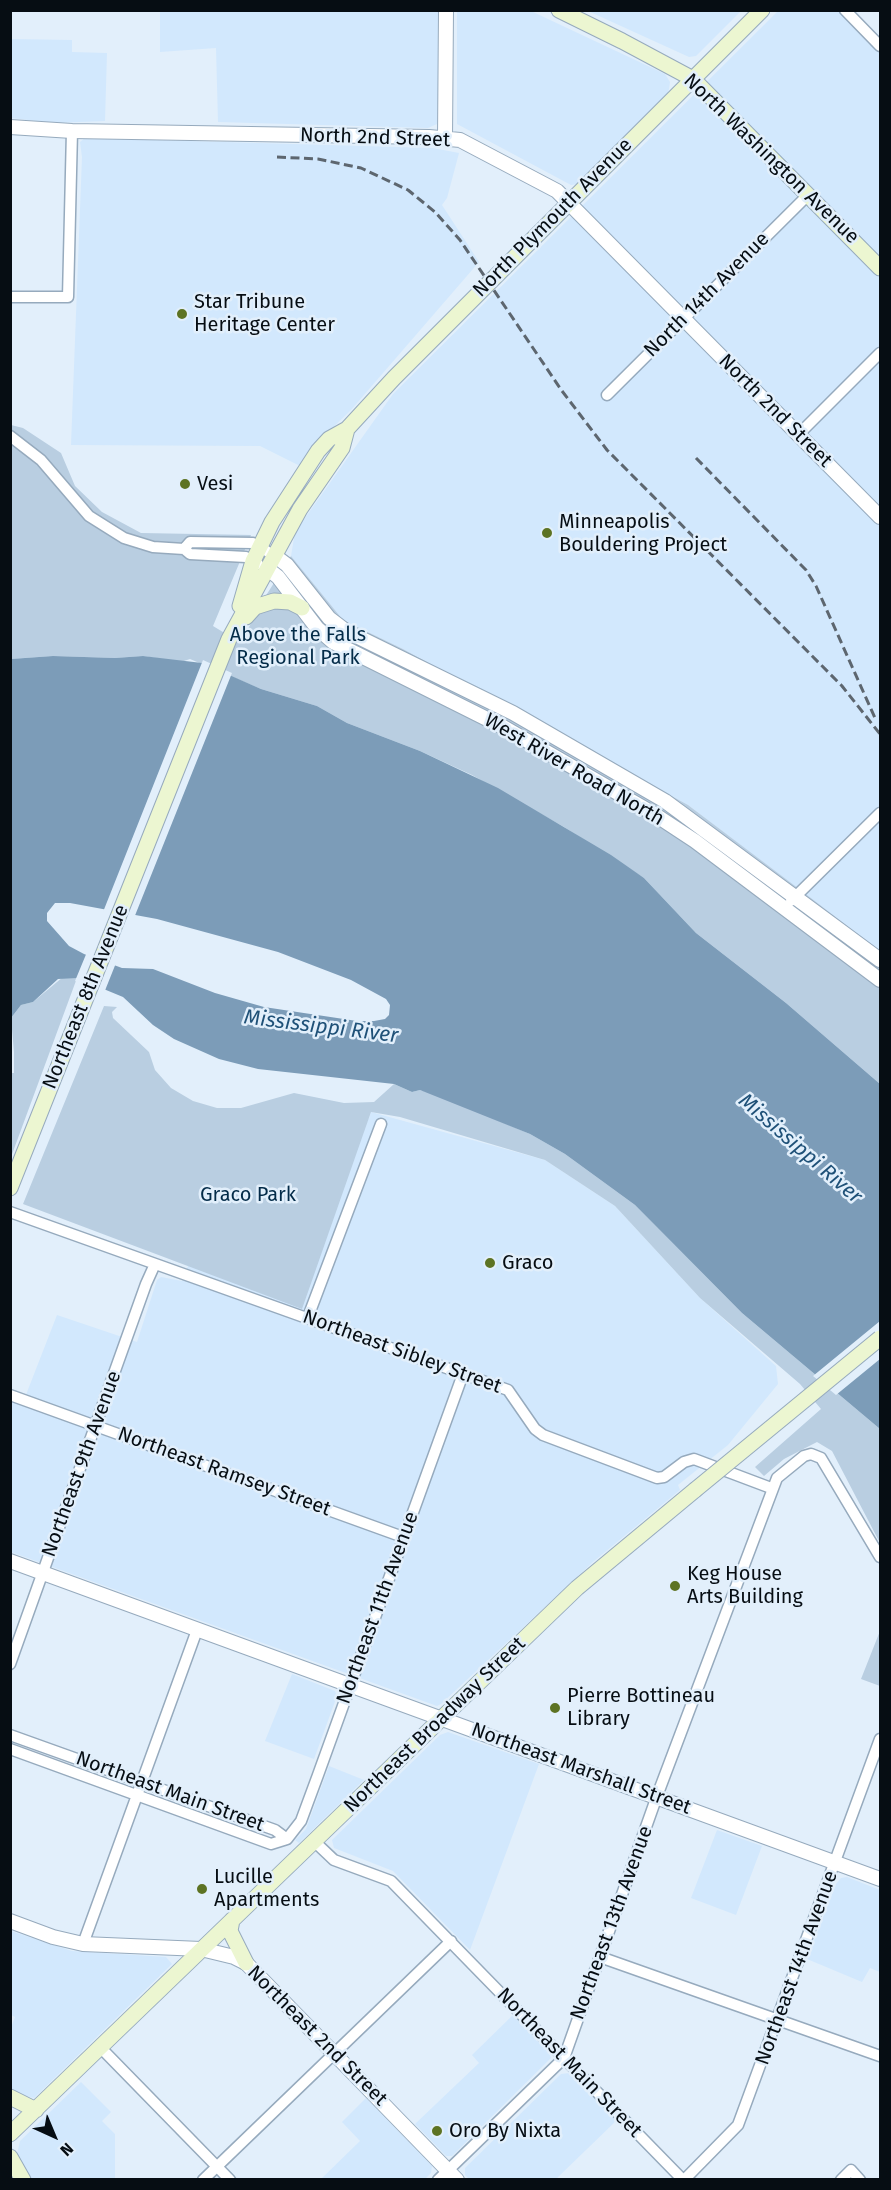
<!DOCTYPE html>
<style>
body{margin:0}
#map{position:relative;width:891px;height:2190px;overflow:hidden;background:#e2effb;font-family:"Fira Sans",sans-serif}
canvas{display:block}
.frame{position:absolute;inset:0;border:12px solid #060d13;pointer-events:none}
.north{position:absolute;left:24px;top:2106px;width:60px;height:60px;-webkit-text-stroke:4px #e2effb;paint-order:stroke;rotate:136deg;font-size:16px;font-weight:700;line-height:24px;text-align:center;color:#060d13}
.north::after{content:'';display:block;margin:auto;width:21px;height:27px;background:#060d13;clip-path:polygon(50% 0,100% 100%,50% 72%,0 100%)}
</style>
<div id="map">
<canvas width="891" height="2190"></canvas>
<div class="frame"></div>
<div class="north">N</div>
</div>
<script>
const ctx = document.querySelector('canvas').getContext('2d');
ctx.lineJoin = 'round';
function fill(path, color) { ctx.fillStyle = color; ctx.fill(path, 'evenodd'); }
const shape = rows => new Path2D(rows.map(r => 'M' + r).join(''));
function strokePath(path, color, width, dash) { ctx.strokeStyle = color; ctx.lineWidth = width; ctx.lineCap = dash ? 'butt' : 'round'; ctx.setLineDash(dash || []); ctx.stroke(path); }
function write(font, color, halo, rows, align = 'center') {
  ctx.font = font + ' "Fira Sans",sans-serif'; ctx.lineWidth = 5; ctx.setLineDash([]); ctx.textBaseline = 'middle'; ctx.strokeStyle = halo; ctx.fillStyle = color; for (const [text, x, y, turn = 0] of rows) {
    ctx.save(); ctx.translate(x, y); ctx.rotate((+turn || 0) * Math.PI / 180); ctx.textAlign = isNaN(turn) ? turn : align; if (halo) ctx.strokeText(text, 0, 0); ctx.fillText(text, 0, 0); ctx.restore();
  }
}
fill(shape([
 [160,11,441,11,437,124,428,128,218,122,216,48,160,52],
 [457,11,531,11,665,74,670,82,669,89,667,95,578,184,571,185,457,124],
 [588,11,741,11,696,56,689,57],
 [778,11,854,11,880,38,880,951,688,805,403,649,343,620,291,556,295,532,393,394],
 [11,39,72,40,72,52,107,53,105,121,53,123,11,118],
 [85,138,433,148,459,153,447,198,442,205,479,262,351,410,316,444,300,466,260,446,71,445,82,157,80,142],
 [371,1112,545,1160,615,1206,700,1298,776,1366,778,1384,728,1445,678,1485,680,1490,593,1562,441,1704,437,1706,11,1552,10,1401,22,1405,57,1315,137,1342,157,1280,161,1277,182,1281,188,1266,369,1118],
 [292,1674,335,1691,337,1696,314,1759,265,1741],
 [448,1732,539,1764,470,1950,393,1871,334,1848,332,1840,440,1735],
 [329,1766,364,1780,299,1843,295,1840,306,1829],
 [717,1830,762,1846,736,1915,691,1898],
 [847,1877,880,1890,880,1972,870,1968,862,1982,807,1959,836,1884,841,1878],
 [11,1931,72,1951,166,1957,172,1964,34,2098,11,2092,10,2030,15,2017,11,2015],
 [513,2015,549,2053,551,2058,452,2156,446,2156,415,2124,479,2063,472,2055],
 [569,2073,617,2120,556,2179,469,2179,465,2175,465,2168,561,2074],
 [81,2082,111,2112,102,2121,115,2134,115,2179,31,2179,17,2154,20,2141],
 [366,2098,432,2166,431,2173,425,2179,321,2179,360,2141,342,2122]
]), '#d2e8fd');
fill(shape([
 [11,425,23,428,61,453,75,486,102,512,141,533,251,535,213,626,241,643,260,605,291,556,343,620,403,649,688,805,807,895,880,951,880,1084,786,1003,696,933,644,878,564,827,472,775,420,751,347,723,317,706,261,689,190,659,181,662,143,656,115,658,53,656,11,659],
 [63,977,77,978,11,1157,10,1073,14,1073,14,1052,11,1018,21,1005,33,1002],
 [104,1006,117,1007,112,1012,113,1018,149,1052,155,1070,171,1088,193,1101,217,1108,241,1108,294,1093,344,1103,374,1102,394,1084,412,1092,420,1090,435,1094,530,1134,565,1154,635,1205,742,1313,880,1429,880,1543,832,1451,817,1442,784,1459,764,1476,755,1467,821,1409,800,1384,700,1298,615,1206,545,1160,400,1117,371,1112,302,1309,23,1204],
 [880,1631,880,1686,861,1679]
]), '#b9cee1');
fill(shape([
 [53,656,115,658,143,656,202,663,261,689,317,706,347,723,420,751,498,788,611,855,644,878,696,933,786,1003,880,1084,880,1429,742,1313,635,1205,565,1154,530,1134,420,1090,412,1092,394,1084,258,1069,219,1059,174,1039,153,1025,123,997,77,978,58,979,33,1002,21,1005,11,1018,11,659],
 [55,903,70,903,157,919,278,952,351,980,386,999,390,1005,389,1015,385,1019,374,1021,357,1021,264,1007,215,993,153,969,122,968,84,954,69,946,47,921,47,913]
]), '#7c9cb8');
fill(shape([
 [203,660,232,673,134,918,103,912],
 [87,952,116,963,104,993,75,981],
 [880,1321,880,1359,836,1395,813,1376]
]), '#e2effb');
const minor = shape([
 [845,10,880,46],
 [10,297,68,297,72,131],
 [607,395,808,195],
 [799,434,880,353],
 [10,436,41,460,89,516,124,538,153,547,184,549,190,554,246,557,258,564],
 [184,549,190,542,253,543,275,556],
 [791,901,880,813],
 [10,1212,508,1390,535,1429,543,1435,657,1478,664,1477,684,1462,694,1459,771,1488],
 [308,1317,381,1124],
 [10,1395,403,1537],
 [10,1664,146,1284,155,1264],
 [10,1735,275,1830,287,1839],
 [10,1749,271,1844,287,1839,301,1821,318,1775,463,1374],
 [314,1841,334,1860,391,1881,683,2180],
 [83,1944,197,1630],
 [600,1957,880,2056],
 [100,2047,230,2180],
 [203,2180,451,1941],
 [438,2180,564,2058,657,1796,777,1478,804,1456,811,1454,821,1458,880,1557],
 [684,2180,738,2125,880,1739],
 [841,2180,851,2170,860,2180]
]);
const tertiary = shape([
 [10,127,72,131,429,137,460,140,557,191,880,517],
 [445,138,446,10],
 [275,556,287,565,329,618,346,631,513,713,665,801,880,960],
 [268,569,278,577,317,628,333,642,505,728,654,814,695,841,880,980],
 [10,1561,880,1879],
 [10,1921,53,1937,83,1944,201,1949,234,1957,246,1963,457,2180]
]);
const secondary = shape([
 [559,10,622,41,693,79,880,268],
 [240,606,253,561,272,522,318,451,329,439,347,429,394,378,762,10],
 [246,617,255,607,274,601,290,602,302,608],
 [10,1188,229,639,300,509,342,448,347,429],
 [232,1920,230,1931,246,1963],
 [10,2097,36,2110],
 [10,2134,577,1588,695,1490],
 [10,2157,23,2180]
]);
strokePath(minor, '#96aabd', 13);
strokePath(tertiary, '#96aabd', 16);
strokePath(secondary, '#96aabd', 17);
strokePath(minor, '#fff', 10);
strokePath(tertiary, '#fff', 14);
strokePath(secondary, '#ecf6d1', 15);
strokePath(shape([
 [277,157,318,159,361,168,408,190,435,212,460,240,562,391,607,450,842,686,880,734],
 [696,458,806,570,816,586,875,718]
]), '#5d666f', 3, [9, 4.5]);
const secondaryBridge = shape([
 [695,1490,880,1338]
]);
strokePath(secondaryBridge, '#96aabd', 17, []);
strokePath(secondaryBridge, '#ecf6d1', 15);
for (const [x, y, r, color] of [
 [182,314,6,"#5d7323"],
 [185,484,6,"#5d7323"],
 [547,533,6,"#5d7323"],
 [490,1263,6,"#5d7323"],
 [675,1586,6,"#5d7323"],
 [555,1708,6,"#5d7323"],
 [202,1889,6,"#5d7323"],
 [437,2131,6,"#5d7323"]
]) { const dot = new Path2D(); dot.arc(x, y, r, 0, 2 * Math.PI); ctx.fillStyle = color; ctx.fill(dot); strokePath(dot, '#e2effb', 2); }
write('20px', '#060d13', '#e2effb', [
 ["North 2nd Street",375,138,2],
 ["North Washington Avenue",771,159,44],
 ["North Plymouth Avenue",553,218,-45],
 ["North 14th Avenue",707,295,-45],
 ["North 2nd Street",775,411,45],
 ["West River Road North",574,770,30],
 ["Northeast 8th Avenue",86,997,-68],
 ["Northeast Sibley Street",402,1352,20],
 ["Northeast 9th Avenue",82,1464,-70],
 ["Northeast Ramsey Street",224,1472,20],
 ["Northeast 11th Avenue",378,1608,-70],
 ["Northeast Broadway Street",435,1725,-44],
 ["Northeast Marshall Street",581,1769,20],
 ["Northeast Main Street",170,1792,20],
 ["Northeast 13th Avenue",612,1923,-70],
 ["Northeast 14th Avenue",797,1968,-70],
 ["Northeast 2nd Street",317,2036,45],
 ["Northeast Main Street",569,2063,46]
]);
write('20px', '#060d13', '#e2effb', [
 ["Star Tribune",194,302],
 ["Heritage Center",194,325],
 ["Vesi",197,484],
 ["Minneapolis",559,522],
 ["Bouldering Project",559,545],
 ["Graco",502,1263],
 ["Keg House",687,1574],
 ["Arts Building",687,1597],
 ["Pierre Bottineau",567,1696],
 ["Library",567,1719],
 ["Lucille",214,1877],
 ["Apartments",214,1900],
 ["Oro By Nixta",449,2131]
], 'left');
write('20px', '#032b48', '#e2effb', [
 ["Above the Falls",298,635],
 ["Regional Park",298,658],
 ["Graco Park",248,1195]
]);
write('italic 21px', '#1f5178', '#e2effb', [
 ["Mississippi River",321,1027,7],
 ["Mississippi River",800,1149,41]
]);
</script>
